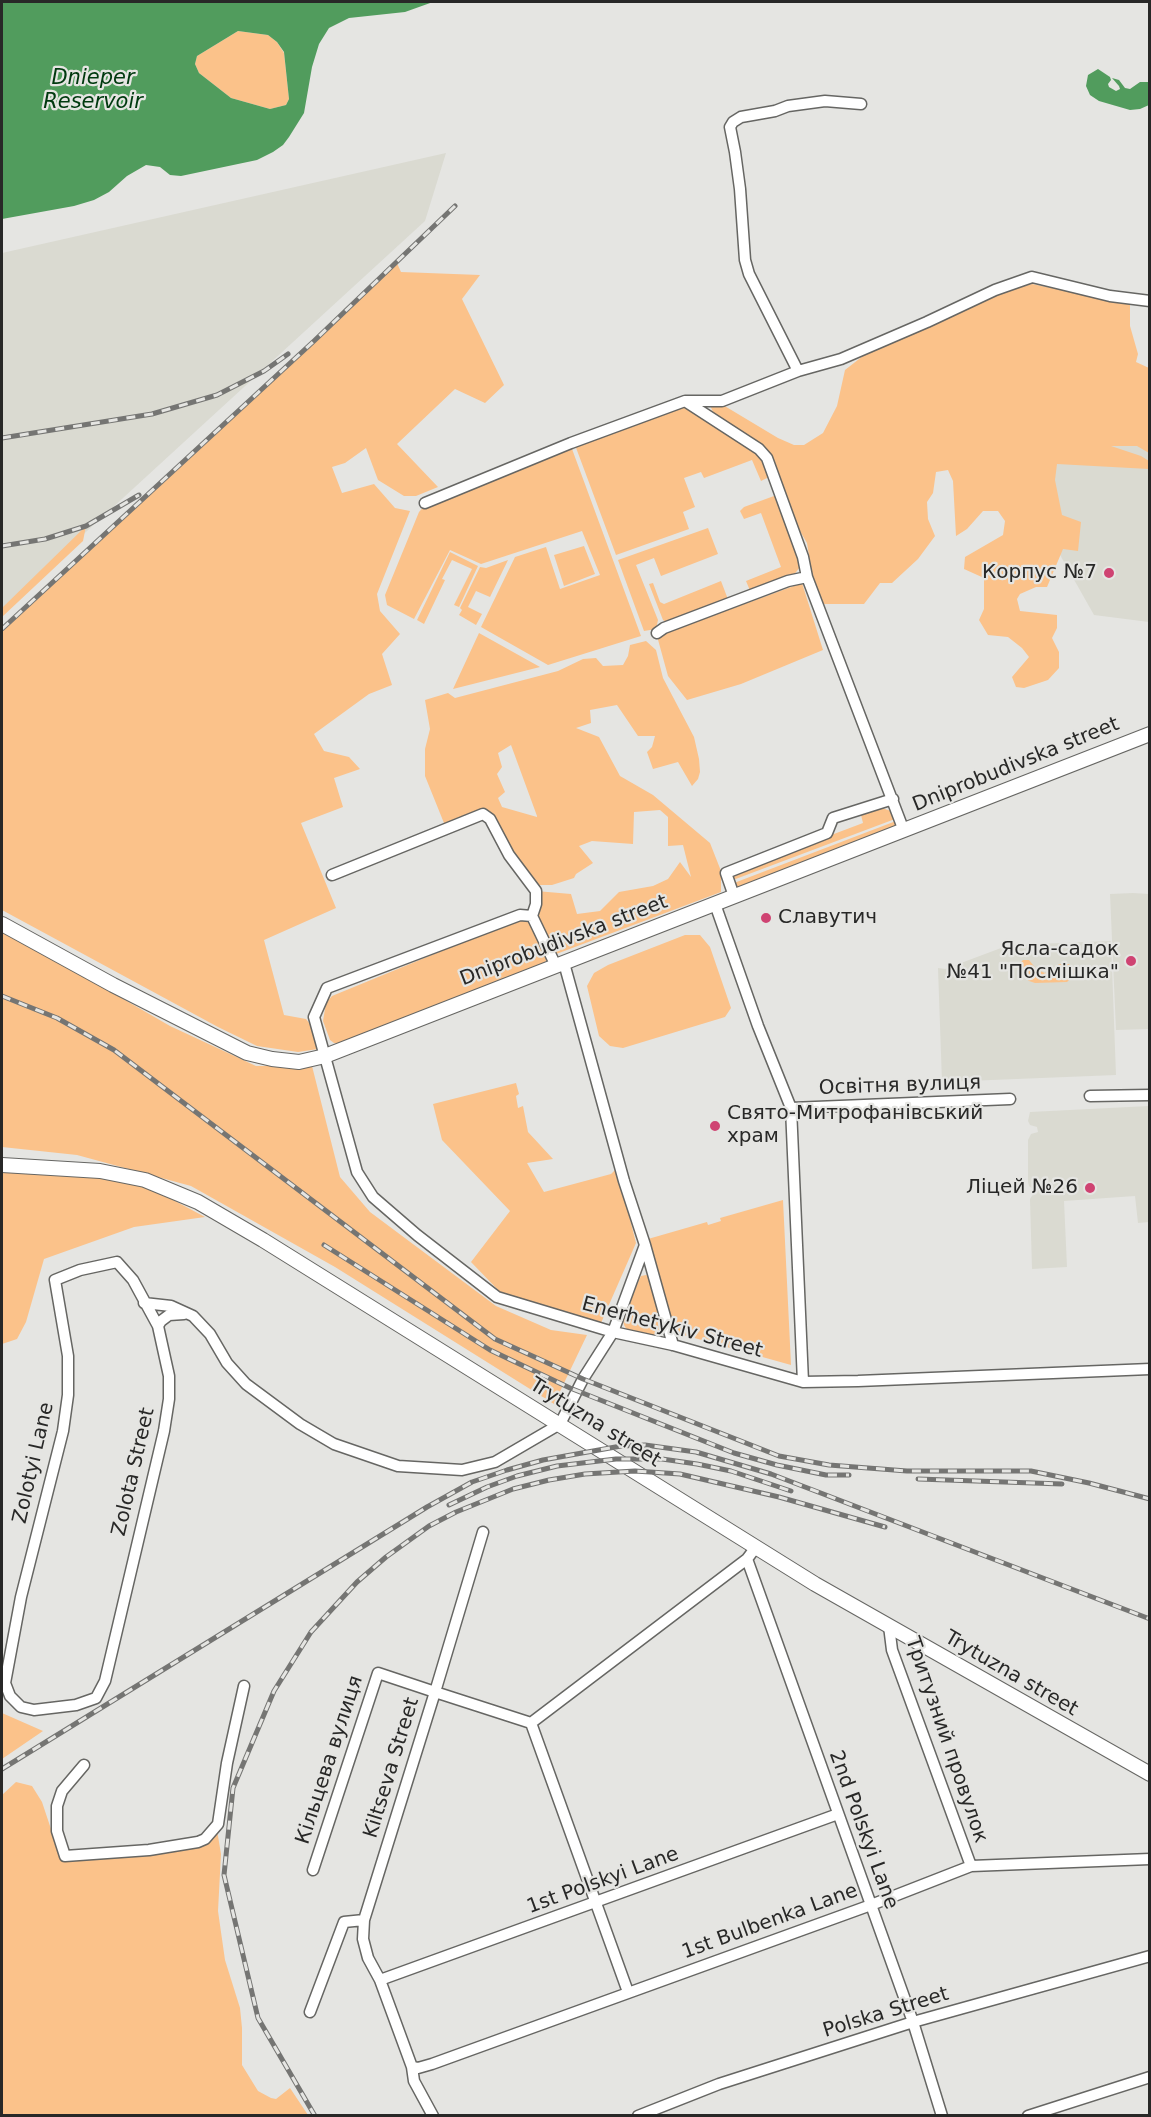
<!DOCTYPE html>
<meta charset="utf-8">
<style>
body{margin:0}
#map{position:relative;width:1151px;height:2117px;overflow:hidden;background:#e5e5e2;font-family:"DejaVu Sans",sans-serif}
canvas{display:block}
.frame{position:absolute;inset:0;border:3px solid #282827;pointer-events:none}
</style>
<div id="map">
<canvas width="1151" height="2117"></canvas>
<div class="frame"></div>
</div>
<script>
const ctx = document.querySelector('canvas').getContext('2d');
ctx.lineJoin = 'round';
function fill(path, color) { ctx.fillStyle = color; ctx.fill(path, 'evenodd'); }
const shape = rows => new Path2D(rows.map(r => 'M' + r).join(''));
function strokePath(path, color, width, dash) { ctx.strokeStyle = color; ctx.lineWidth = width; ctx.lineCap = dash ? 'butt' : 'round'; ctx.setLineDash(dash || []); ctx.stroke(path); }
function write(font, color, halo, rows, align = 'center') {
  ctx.font = font + ' "DejaVu Sans",sans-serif'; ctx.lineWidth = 4.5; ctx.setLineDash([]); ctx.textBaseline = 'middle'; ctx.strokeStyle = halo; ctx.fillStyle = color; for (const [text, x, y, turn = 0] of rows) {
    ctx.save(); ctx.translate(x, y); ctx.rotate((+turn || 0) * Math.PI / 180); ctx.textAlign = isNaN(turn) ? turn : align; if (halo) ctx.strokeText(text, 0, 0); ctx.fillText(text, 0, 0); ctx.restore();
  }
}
fill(shape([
 [446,153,425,221,2,609,2,253],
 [1136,436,1149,443,1149,622,1094,615,1055,546,1049,460],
 [1133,893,1149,894,1149,1029,1116,1030,1110,894],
 [1111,941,1116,1075,942,1082,938,968,945,969,1009,945],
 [1149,1106,1149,1222,1138,1223,1135,1196,1064,1201,1067,1267,1032,1269,1030,1199,1035,1191,1029,1186,1028,1182,1028,1140,1031,1134,1038,1132,1037,1127,1030,1125,1028,1121,1030,1112]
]), '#dadad1');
fill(shape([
 [238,31,268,35,277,42,284,53,289,99,286,105,270,109,231,98,199,73,195,64,197,56],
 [396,261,401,272,480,275,462,299,504,385,485,403,455,389,397,444,438,487,416,496,404,496,378,480,366,448,345,463,332,467,342,493,374,484,395,508,410,511,377,594,380,611,400,634,382,654,392,685,369,694,314,734,324,751,349,757,360,769,334,778,343,807,301,823,336,908,264,940,284,1015,306,1019,313,1028,318,1049,298,1052,257,1046,218,1027,2,910,2,629,314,341],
 [1032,284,1130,304,1130,326,1138,354,1136,362,1149,368,1149,453,1137,446,1111,446,1141,456,1149,461,1149,469,1057,464,1055,480,1062,515,1081,522,1078,551,1063,549,1047,587,1036,587,1020,594,1017,599,1020,611,1057,615,1057,628,1052,638,1059,652,1059,668,1048,680,1024,688,1016,687,1012,677,1029,657,1022,648,1008,637,988,635,979,620,984,609,984,578,964,569,965,557,1003,535,1005,521,998,511,983,511,967,529,956,536,953,481,948,470,936,472,933,493,927,502,928,519,935,536,918,559,892,583,880,583,864,604,823,604,813,582,807,543,790,514,769,456,715,417,710,405,723,405,778,438,794,445,804,445,823,433,837,406,845,370,868,352,995,294],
 [683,405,761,454,769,477,761,481,752,460,704,478,701,472,684,478,695,507,683,512,689,529,616,555,575,445],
 [572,449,641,636,548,665,481,627,515,557,546,547,560,589,600,575,582,531,481,564,450,550,414,619,387,605,385,595,419,512,426,504],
 [774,496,777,496,801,558,800,567,793,576,751,593,746,581,781,567,761,513,744,519,740,511,744,507],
 [86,526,83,541,2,617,2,608],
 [708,528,718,554,661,576,654,558,636,565,658,620,656,629,644,631,618,560],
 [584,546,595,574,564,586,554,555],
 [450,552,478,566,459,607,454,605,472,569,452,560,442,579,445,580,424,624,417,620],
 [508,560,490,597,476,591,468,607,482,614,476,625,459,615,462,610,460,608,480,567,486,568],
 [721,581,729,602,666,622,663,620,649,584,653,583,660,602,664,604],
 [802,583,823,650,741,684,687,700,668,676,657,636],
 [479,633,540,667,453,689],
 [646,641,656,650,663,678,694,737,699,759,700,772,698,779,692,786,678,762,653,769,647,752,652,747,655,736,638,736,617,705,590,710,591,723,576,728,599,737,620,776,653,795,710,843,721,871,721,892,551,956,532,916,536,891,571,894,577,914,600,911,619,892,653,886,668,879,680,862,691,877,683,845,668,846,668,817,660,810,634,812,633,844,592,841,579,846,593,863,576,874,574,878,552,885,531,885,483,814,446,828,425,776,425,749,430,729,425,700,448,693,455,698,558,671,583,659,596,658,603,666,623,665,628,656,630,645],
 [511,745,537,816,537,817,502,807,498,798,505,792,497,774,502,767,498,753],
 [882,808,891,811,895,819,733,880,734,874,736,871,863,823,861,815],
 [896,821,895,826,739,888,734,883],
 [527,919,549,957,545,962,342,1043,334,1043,330,1040,323,1021,326,1003,332,996,517,920],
 [2,929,170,1026,256,1066,312,1066,340,1177,370,1212,496,1306,551,1330,587,1335,554,1404,335,1267,191,1186,77,1155,2,1147],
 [685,935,700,935,710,947,731,1008,725,1017,623,1048,610,1046,599,1036,587,986,594,973,608,965],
 [1023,960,1029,960,1037,970,1045,973,1053,970,1059,964,1069,964,1074,969,1074,975,1067,982,1035,983,1029,981,1017,969,1017,966],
 [516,1083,519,1094,516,1096,518,1108,523,1106,528,1132,553,1159,527,1163,544,1192,611,1174,617,1168,636,1243,601,1323,500,1292,471,1262,510,1211,442,1140,433,1104],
 [2,1171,100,1177,147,1186,205,1217,134,1227,44,1259,26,1322,17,1339,2,1344],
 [783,1200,791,1365,673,1332,648,1239,707,1222,708,1225,721,1221,720,1218],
 [646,1275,650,1277,664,1332,658,1338,627,1330,624,1325,623,1320,639,1280,641,1276],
 [2,1713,43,1731,2,1759],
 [16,1782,32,1786,42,1802,61,1859,158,1852,217,1830,221,1854,218,1911,225,1960,240,2008,242,2028,242,2065,258,2091,271,2098,276,2099,290,2088,308,2115,2,2115,2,1795]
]), '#fbc28a');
fill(shape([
 [2,2,433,2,405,12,349,18,329,28,319,44,312,67,304,113,289,137,283,145,273,152,257,160,181,176,170,175,160,167,146,165,127,176,109,192,94,200,74,206,2,219],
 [238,31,268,35,277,42,284,52,289,99,286,105,270,109,231,98,199,73,195,64,197,56],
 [1098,69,1110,77,1111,80,1108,84,1109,87,1116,91,1120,89,1119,86,1112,78,1119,80,1125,88,1130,89,1140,82,1148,82,1149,83,1149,105,1140,109,1130,110,1099,101,1090,95,1086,86,1088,75]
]), '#519c5d');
const minor = shape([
 [798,371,749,274,745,260,740,189,735,152,730,127,733,122,741,117,775,111,788,106,825,101,861,104],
 [685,401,759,449,767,458,803,557,807,577,904,831],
 [425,503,571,443,685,401,722,401,798,371,841,359,927,322,995,290,1032,277,1110,296,1150,301],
 [657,633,664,628,788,581,807,577],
 [332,875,483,814,490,819,509,855,536,891,536,904,532,916,556,966],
 [734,896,726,873,827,833,833,818,893,799],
 [715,904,758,1026,791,1108,803,1382],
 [532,916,520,915,327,988,314,1017,357,1172,373,1197,417,1235,497,1297,613,1332,673,1345,803,1382,858,1381,1150,1369],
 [1090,1096,1150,1095],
 [791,1108,1010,1099],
 [645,1245,673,1345],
 [117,1262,133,1280,158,1326,169,1376,169,1399,164,1431,105,1681,96,1698,76,1705,34,1710,21,1707,10,1696,5,1683,21,1597,63,1431,68,1395,68,1356,55,1280,80,1270,117,1262],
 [144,1303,171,1306,193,1316,210,1334,227,1363,246,1384,300,1424,334,1444,398,1466,462,1470,495,1462,560,1424,583,1379,613,1332,645,1245,624,1181,564,963],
 [158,1326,161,1321,169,1315,184,1314],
 [747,1559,913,2022,942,2116],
 [889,1626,892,1650,971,1866],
 [531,1723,628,1992],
 [84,1765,62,1791,57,1806,57,1831,65,1856,149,1850,198,1842,205,1839,218,1824,227,1763,244,1686],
 [313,1870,378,1673,435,1692,483,1532],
 [380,1980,838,1814],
 [310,2012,344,1922,364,1920],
 [412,2067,418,2068,432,2064,871,1905,971,1866,1150,1859],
 [433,2116,414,2081,412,2067,380,1980,368,1958,363,1939,364,1920,435,1692,531,1723,747,1559,756,1547],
 [638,2116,719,2084,913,2022,1150,1956],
 [1028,2116,1150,2077]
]);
const tertiary = shape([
 [2,924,113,985,247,1053,272,1059,299,1062,325,1056,1150,734],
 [2,1165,100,1171,145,1180,198,1202,263,1240,815,1584,1150,1774]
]);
strokePath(minor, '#666663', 13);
strokePath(tertiary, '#666663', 16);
strokePath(minor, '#fff', 10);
strokePath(tertiary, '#fff', 14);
const rail = shape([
 [2,438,152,414,217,395,264,371,288,354],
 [2,546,45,539,86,526,139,495],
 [2,629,314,341,455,206],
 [2,996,57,1018,114,1050,495,1339,583,1379,779,1456,829,1465,907,1471,1031,1471,1089,1483,1150,1499],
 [324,1245,490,1350,570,1388,734,1453,777,1465,826,1475,849,1475],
 [918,1479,1062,1484],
 [449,1505,487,1487,517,1476,557,1466,616,1459,662,1459,697,1464,731,1471,791,1491],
 [2,1769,427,1507,472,1482,507,1470,543,1460,621,1446,645,1445,696,1452,771,1474,1150,1619],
 [315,2116,258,2018,224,1875,233,1788,274,1691,311,1632,357,1582,386,1557,429,1526,456,1512,513,1489,549,1480,585,1474,635,1471,680,1474,779,1497,885,1527]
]);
strokePath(rail, '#757573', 5);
strokePath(rail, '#e5e5e2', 3, [9]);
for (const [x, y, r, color] of [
 [1109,573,6,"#cf4372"],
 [766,918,6,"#cf4372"],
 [1131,961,6,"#cf4372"],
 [715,1126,6,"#cf4372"],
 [1090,1188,6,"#cf4372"]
]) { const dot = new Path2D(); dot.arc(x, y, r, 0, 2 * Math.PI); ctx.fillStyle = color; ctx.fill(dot); strokePath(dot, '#e5e5e2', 2); }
write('20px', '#282827', '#e5e5e2', [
 ["Корпус №7",1097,573],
 ["Славутич",778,918,"left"],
 ["Ясла-садок",1119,950],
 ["№41 \"Посмішка\"",1119,973],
 ["Свято-Митрофанівський",727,1114,"left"],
 ["храм",727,1137,"left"],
 ["Ліцей №26",1078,1188]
], 'right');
write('20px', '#282827', '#e5e5e2', [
 ["Dniprobudivska street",1016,765,-22],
 ["Dniprobudivska street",564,941,-21],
 ["Освітня вулиця",900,1086,-2],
 ["Enerhetykiv Street",672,1328,15],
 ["Trytuzna street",595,1423,32],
 ["Zolotyi Lane",34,1463,-77],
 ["Zolota Street",134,1472,-77],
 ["Trytuzna street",1011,1674,30],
 ["Тритузний провулок",946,1740,71],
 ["Кільцева вулиця",330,1760,-72],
 ["Kiltseva Street",392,1768,-73],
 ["2nd Polskyi Lane",863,1830,70],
 ["1st Polskyi Lane",603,1881,-20],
 ["1st Bulbenka Lane",770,1922,-20],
 ["Polska Street",886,2013,-17]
]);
write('italic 21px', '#003a0f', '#e5e5e2', [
 ["Dnieper",93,79],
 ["Reservoir",93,103]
]);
</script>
